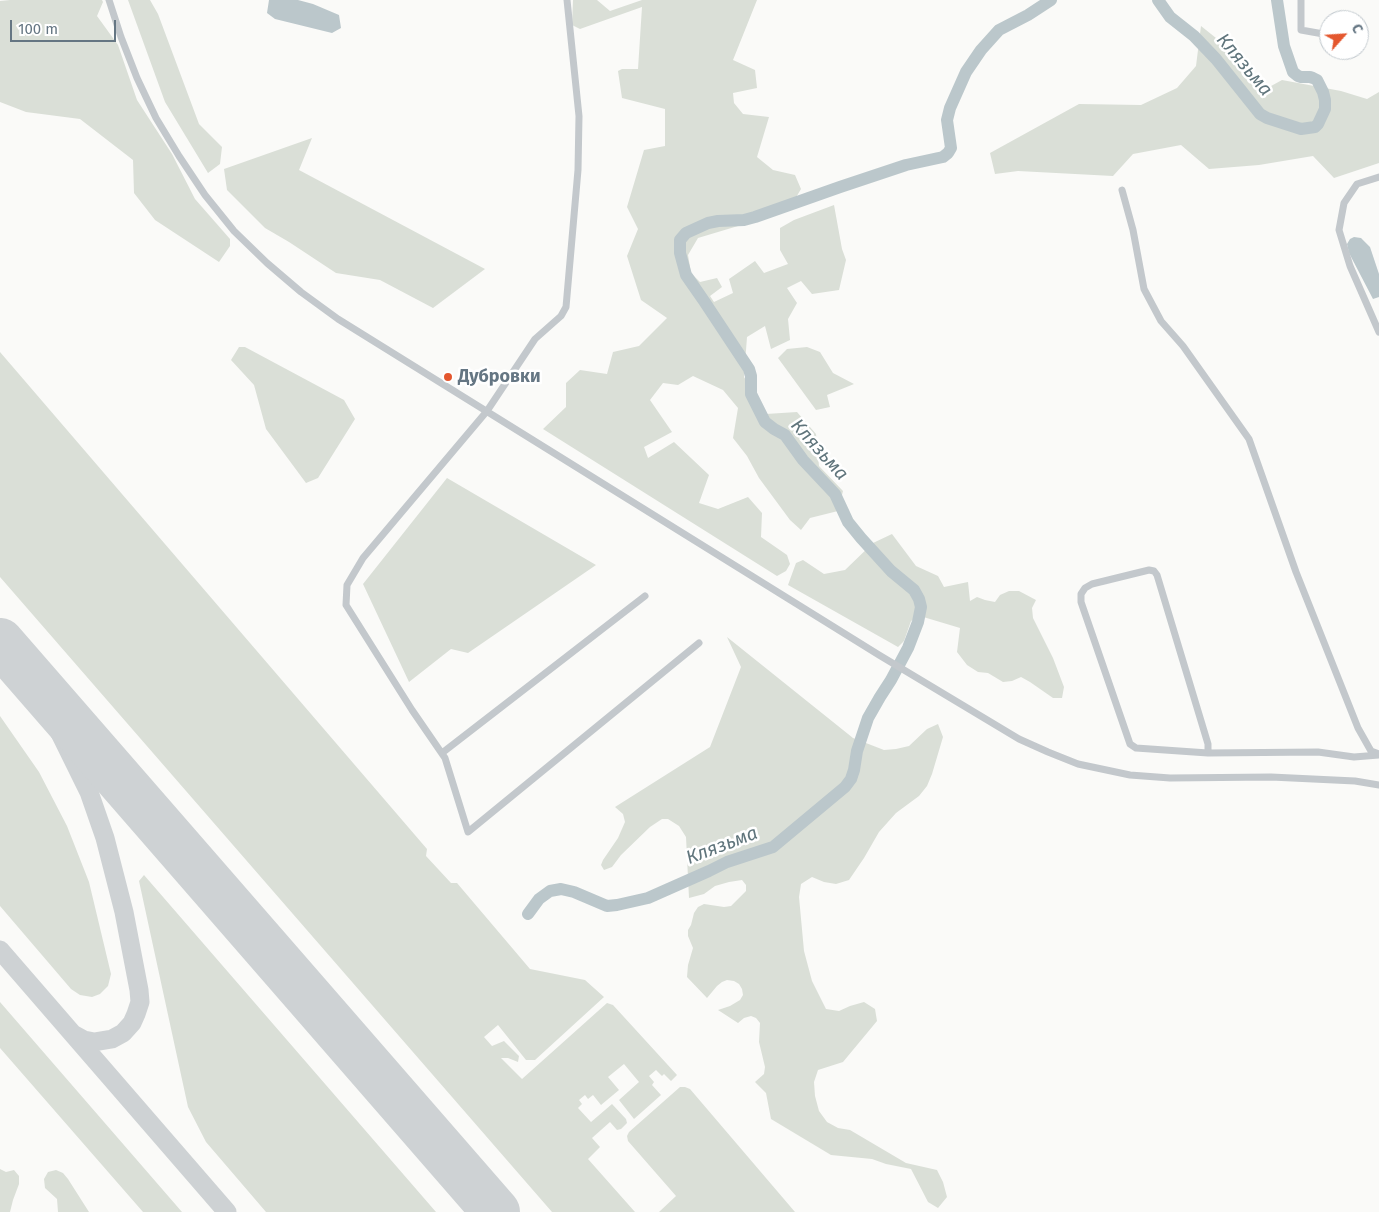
<!DOCTYPE html>
<meta charset="utf-8">
<style>
body{margin:0}
#map{position:relative;width:1379px;height:1212px;overflow:hidden;background:#fafaf8;font-family:"Fira Sans",sans-serif}
canvas{display:block}
.north{position:absolute;left:1319px;top:10px;width:50px;height:50px;box-sizing:border-box;background:#fff;border:1px solid #c1c8cd;border-radius:50%;rotate:64deg;font-size:14px;font-weight:700;line-height:20px;text-align:center;color:#657683}
.north::after{content:'';display:block;margin:auto;width:18px;height:22px;background:#e4572e;clip-path:polygon(50% 0,100% 100%,50% 72%,0 100%)}
.scale{position:absolute;left:10px;top:20px;width:106px;height:22px;box-sizing:border-box;border:2px solid #657683;border-top:0;padding-left:6px;font-size:15px;line-height:18px;white-space:nowrap;color:#657683;-webkit-text-stroke:4px #fff;paint-order:stroke}
</style>
<div id="map">
<canvas width="1379" height="1212"></canvas>
<div class="north">С</div>
<div class="scale">100 m</div>
</div>
<script>
const ctx = document.querySelector('canvas').getContext('2d');
ctx.lineJoin = 'round';
function fill(path, color) { ctx.fillStyle = color; ctx.fill(path, 'evenodd'); }
const shape = rows => new Path2D(rows.map(r => 'M' + r).join(''));
function strokePath(path, color, width, dash) { ctx.strokeStyle = color; ctx.lineWidth = width; ctx.lineCap = dash ? 'butt' : 'round'; ctx.setLineDash(dash || []); ctx.stroke(path); }
function write(font, color, halo, rows, align = 'center') {
  ctx.font = font + ' "Fira Sans",sans-serif'; ctx.lineWidth = 5; ctx.setLineDash([]); ctx.textBaseline = 'middle'; ctx.strokeStyle = halo; ctx.fillStyle = color; for (const [text, x, y, turn = 0] of rows) {
    ctx.save(); ctx.translate(x, y); ctx.rotate((+turn || 0) * Math.PI / 180); ctx.textAlign = isNaN(turn) ? turn : align; if (halo) ctx.strokeText(text, 0, 0); ctx.fillText(text, 0, 0); ctx.restore();
  }
}
fill(shape([
 [10,0,102,0,103,2,97,16,118,45,137,100,172,154,195,199,230,239,230,246,219,262,155,220,134,193,133,160,80,119,26,112,0,102,0,1],
 [128,0,150,0,158,14,199,124,222,147,220,164,208,173,165,102],
 [573,0,597,0,610,11,642,0,757,0,733,60,755,70,757,88,733,93,734,103,743,114,769,117,757,157,773,170,795,175,801,189,788,211,698,238,688,255,691,273,700,282,717,278,722,287,710,296,714,302,733,293,729,279,755,261,764,273,788,264,780,250,780,228,794,220,834,205,842,249,846,260,839,290,812,294,801,281,787,288,797,303,788,319,790,340,771,349,765,326,747,337,744,377,766,414,797,412,816,434,819,466,843,491,838,511,810,518,801,530,790,520,759,478,747,456,733,438,738,408,723,390,693,376,678,385,663,383,650,400,672,432,644,447,648,458,674,442,709,475,699,503,718,509,748,497,762,513,761,537,787,555,790,564,786,571,777,576,543,429,566,407,566,383,580,370,607,374,613,352,639,346,667,318,641,300,627,256,638,229,627,207,644,150,665,146,665,109,622,98,618,71,622,69,638,69,642,7,580,29,572,25],
 [1201,26,1226,46,1262,91,1282,80,1341,91,1367,99,1379,92,1379,163,1334,178,1313,156,1259,165,1209,169,1181,145,1133,154,1113,176,1018,171,995,174,990,153,1079,104,1141,105,1177,88,1196,66],
 [312,138,299,170,485,269,433,308,380,280,336,273,289,242,265,228,227,190,224,169],
 [239,347,245,347,344,400,355,419,318,478,306,483,266,429,254,385,231,360],
 [807,347,820,352,833,373,854,384,827,395,830,407,816,410,778,358,787,349],
 [0,352,427,849,426,856,451,883,457,883,530,969,585,980,604,997,535,1060,526,1060,498,1025,484,1037,492,1046,504,1041,519,1056,518,1062,508,1058,501,1058,522,1079,607,1003,613,1005,677,1075,671,1081,664,1074,662,1076,656,1070,649,1076,654,1082,652,1085,661,1095,634,1119,619,1100,639,1082,624,1064,608,1077,619,1090,601,1105,593,1095,588,1099,585,1095,579,1100,582,1104,578,1108,591,1122,612,1104,626,1119,627,1123,621,1129,617,1130,610,1122,592,1138,600,1147,588,1159,635,1212,552,1212,0,577],
 [447,478,596,565,468,653,451,649,409,682,363,584],
 [892,534,916,566,938,576,944,587,968,582,970,601,977,597,985,600,995,602,1000,595,1009,591,1019,591,1036,600,1032,608,1033,618,1053,658,1064,687,1062,698,1053,698,1030,682,1021,677,1012,681,1003,682,988,673,978,672,967,665,957,652,960,628,920,616,911,621,904,641,898,647,788,585,796,563,803,560,824,574,845,570,873,543],
 [727,637,853,738,884,750,896,749,909,746,927,729,938,724,943,737,932,774,927,786,919,796,896,813,879,832,864,858,849,880,836,884,824,882,812,877,801,884,799,897,804,951,812,981,826,1009,839,1011,850,1006,864,1002,875,1009,877,1021,843,1062,818,1070,814,1082,815,1096,819,1111,827,1122,838,1128,850,1130,906,1163,937,1170,943,1182,947,1197,938,1208,928,1202,911,1169,886,1164,872,1159,831,1155,771,1119,766,1093,755,1082,764,1074,765,1067,759,1042,760,1023,756,1018,751,1016,744,1018,738,1023,718,1010,730,1006,740,1000,743,995,742,989,739,984,734,981,727,980,722,982,717,986,707,998,687,977,688,965,693,948,688,936,688,930,691,925,694,913,698,907,704,904,724,907,731,906,746,891,746,885,742,880,729,882,715,886,704,894,689,898,686,837,679,826,668,819,662,819,650,827,621,855,612,867,604,870,601,865,603,860,618,838,625,822,623,814,615,807,710,747,741,667],
 [0,716,39,772,67,826,89,882,111,974,108,986,100,994,92,997,80,995,71,989,0,906],
 [144,875,436,1212,266,1212,206,1142,188,1107,139,881],
 [0,1002,182,1212,143,1212,0,1048],
 [680,1087,685,1087,690,1089,795,1212,659,1212,676,1196,628,1141,627,1136,629,1132],
 [0,1169,6,1172,14,1170,19,1176,19,1184,13,1200,10,1212,0,1212],
 [56,1170,63,1173,68,1179,89,1212,58,1212,57,1199,45,1188,44,1179,48,1172]
]), '#dadfd7');
fill(shape([
 [269,0,298,0,313,4,339,15,341,28,332,33,275,19,267,13],
 [1354,237,1361,238,1370,247,1379,274,1379,297,1373,299,1349,253,1347,244,1350,239]
]), '#bbc7cb');
strokePath(shape([
 [1158,0,1170,17,1194,36,1216,59,1260,114,1267,118,1301,129,1315,127,1318,124,1325,109,1325,100,1323,92,1317,80,1313,78,1310,77,1301,77,1298,76,1293,72,1284,46,1277,0],
 [528,914,539,899,550,891,561,889,574,892,607,906,617,905,648,898,709,871,727,862,773,847,845,787,851,779,854,770,857,751,868,718,880,697,891,680,908,648,918,622,921,607,919,599,914,590,891,571,861,538,848,522,835,494,803,460,785,435,774,429,765,422,751,394,751,376,749,369,704,301,686,275,680,253,680,240,686,233,708,223,718,221,744,220,755,217,840,187,906,165,943,157,948,153,951,148,947,120,950,108,966,72,981,50,999,30,1028,15,1051,0]
]), '#bbc7cb', 12);
strokePath(shape([
 [0,642,36,691,57,727,89,792,105,838,124,912,139,990,140,1002,136,1014,132,1023,123,1033,112,1039,94,1042,84,1040,73,1034],
 [0,950,227,1212]
]), '#ced2d4', 19);
strokePath(shape([
 [0,642,496,1212]
]), '#ced2d4', 48);
strokePath(shape([
 [109,0,121,37,137,78,156,118,179,156,205,195,234,231,267,263,301,292,338,319,879,655,1019,739,1048,752,1078,764,1130,775,1170,778,1271,777,1355,781,1379,785],
 [567,0,579,116,578,170,566,307,561,316,535,339,487,411,363,558,347,585,346,605,412,710,445,758,468,832,699,643],
 [1301,0,1301,30,1329,35],
 [1379,177,1357,184,1344,203,1339,230,1350,266,1379,332],
 [1122,190,1133,230,1144,289,1161,321,1183,346,1249,439,1296,572,1358,728,1371,751,1379,754],
 [442,753,645,596],
 [1208,753,1208,744,1157,575,1154,571,1149,570,1092,584,1085,588,1081,594,1081,602,1130,744,1136,748,1208,753,1318,752,1354,757,1379,755]
]), '#c3c8cc', 7);
for (const [x, y, r, color] of [
 [448,377,5,"#e4572e"]
]) { const dot = new Path2D(); dot.arc(x, y, r, 0, 2 * Math.PI); ctx.fillStyle = color; ctx.fill(dot); strokePath(dot, '#fff', 2); }
write('bold 18px', '#657683', '#fff', [
 ["Дубровки",458,377]
], 'left');
write('italic 19px', '#60757c', '#fff', [
 ["Клязьма",1244,65,50],
 ["Клязьма",819,450,48],
 ["Клязьма",722,846,-21]
]);
</script>
